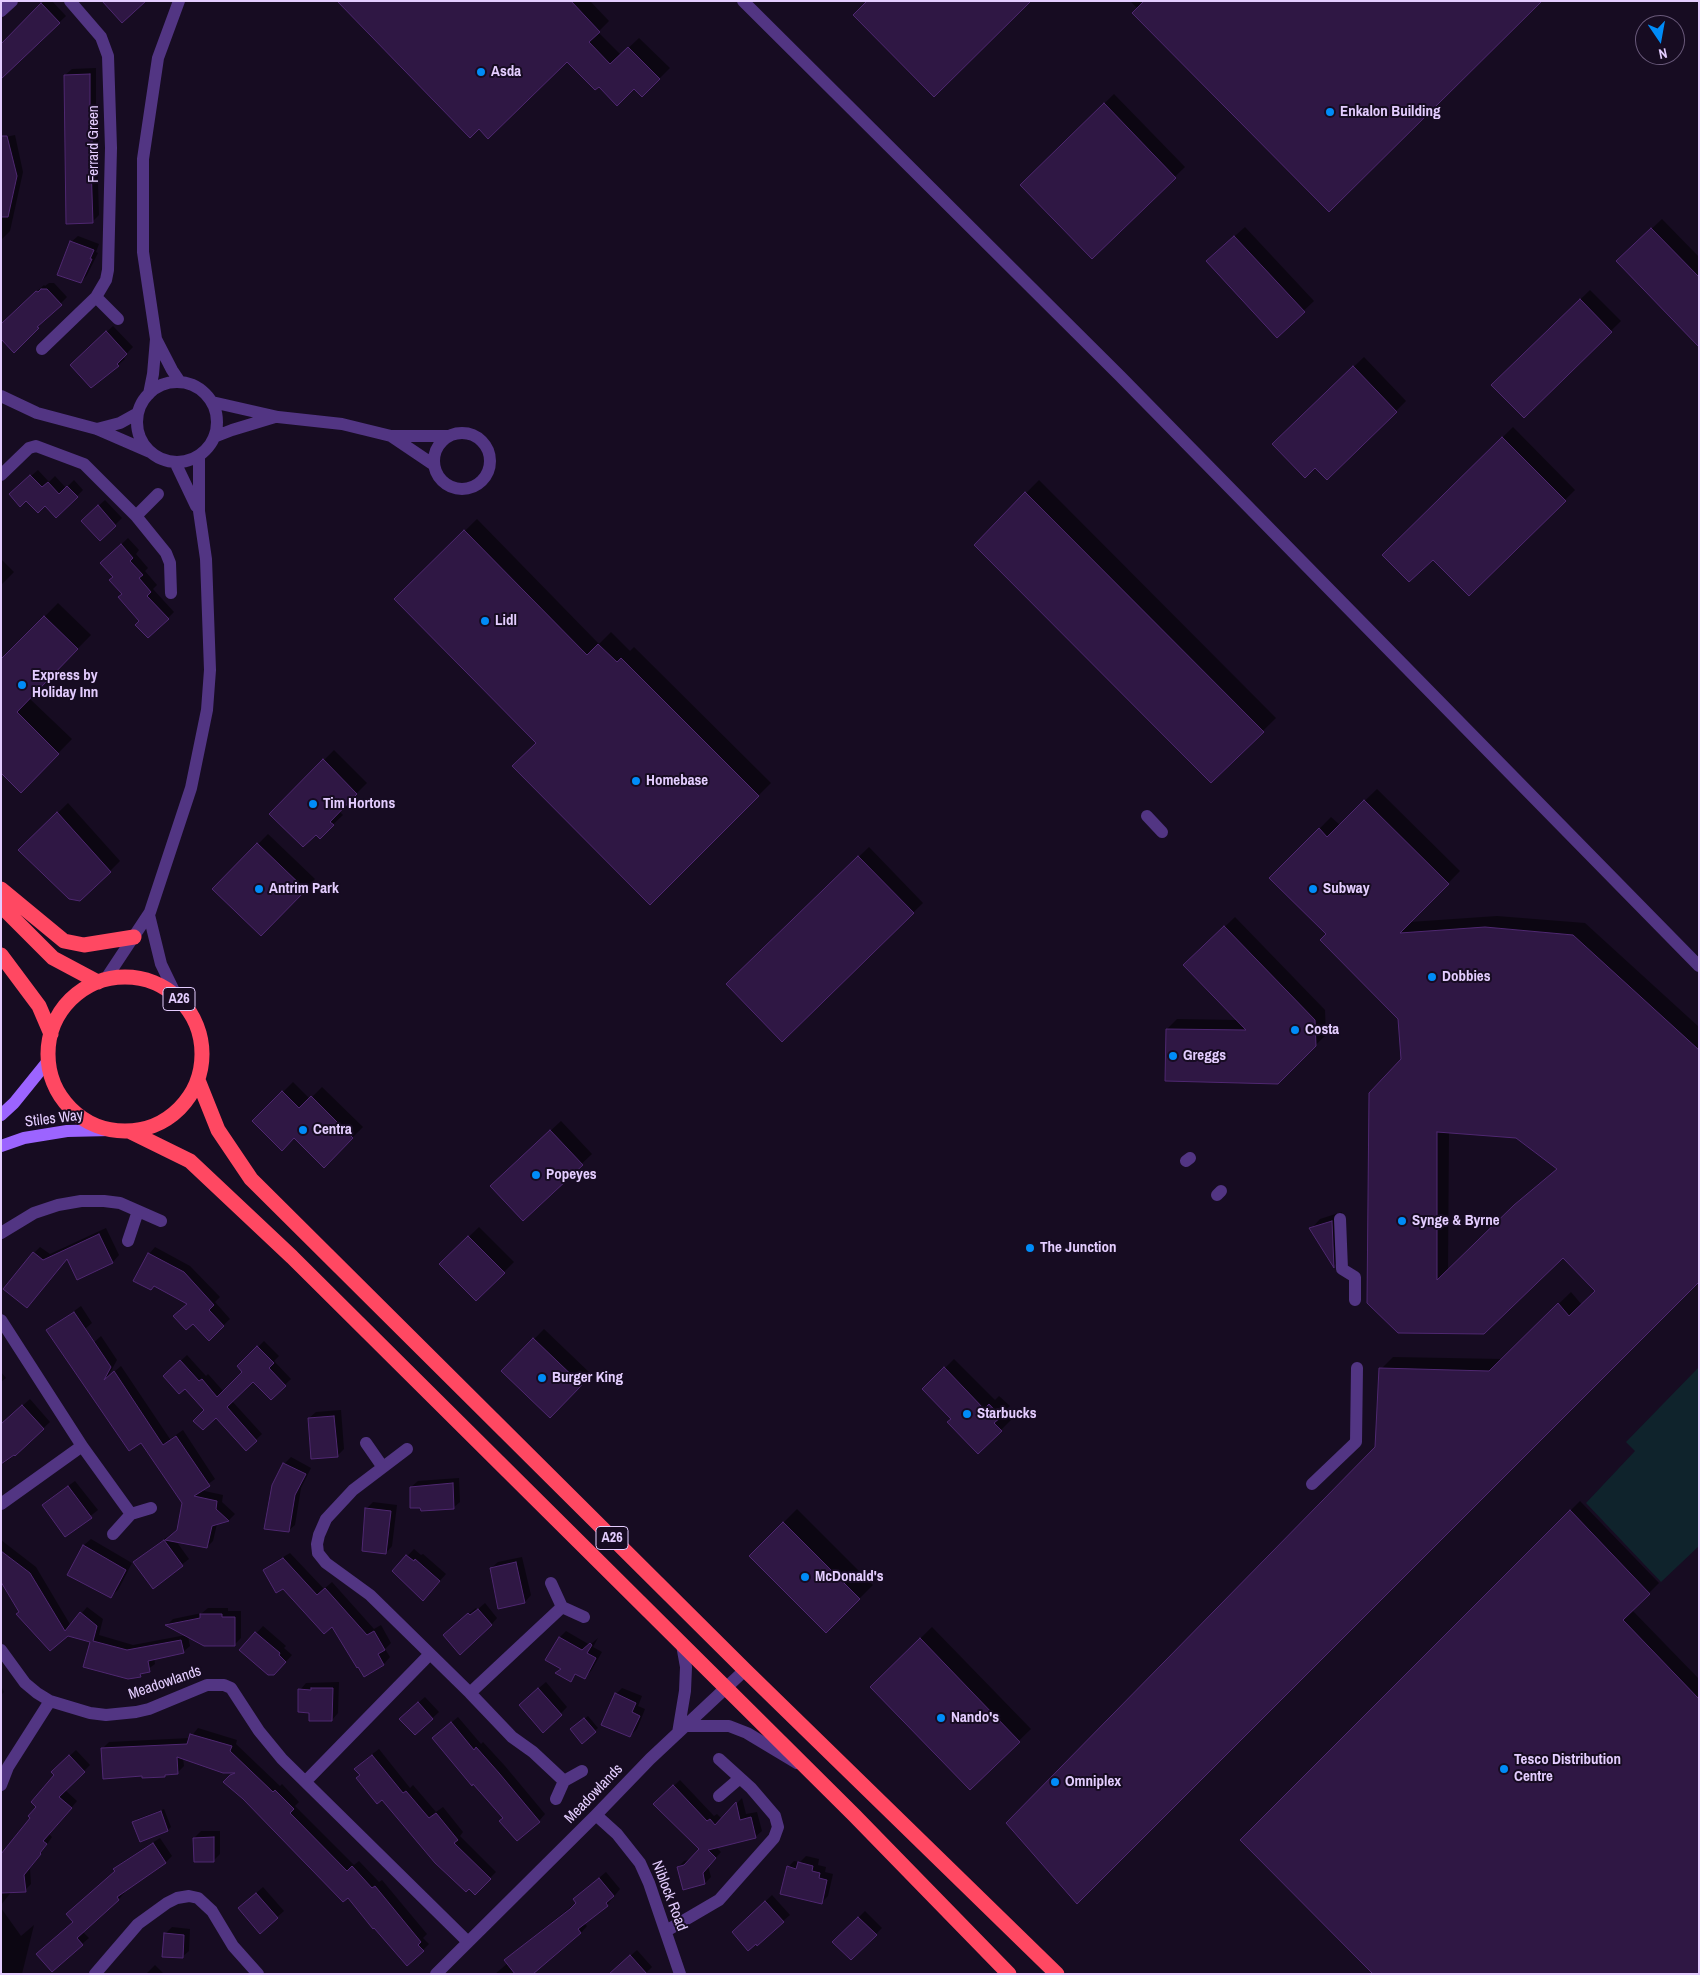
<!DOCTYPE html>
<style>
body{margin:0}
#map{position:relative;width:1700px;height:1975px;overflow:hidden;background:#170c22;font-family:"Archivo Narrow",sans-serif}
canvas{display:block}
.frame{position:absolute;inset:0;border:2px solid #e4cdff;pointer-events:none}
.north{position:absolute;left:1635px;top:15px;width:50px;height:50px;box-sizing:border-box;background:#170c22;border:1px solid #69597a;border-radius:50%;rotate:168deg;font-size:14px;font-weight:700;line-height:20px;text-align:center;color:#e4cdff}
.north::after{content:'';display:block;margin:auto;width:18px;height:22px;background:#008cf8;clip-path:polygon(50% 0,100% 100%,50% 72%,0 100%)}
</style>
<div id="map">
<canvas width="1700" height="1975"></canvas>
<div class="frame"></div>
<div class="north">N</div>
</div>
<script>
const ctx = document.querySelector('canvas').getContext('2d');
ctx.lineJoin = 'round';
function fill(path, color) { ctx.fillStyle = color; ctx.fill(path, 'evenodd'); }
const shape = rows => new Path2D(rows.map(r => 'M' + r).join(''));
function strokePath(path, color, width, dash) { ctx.strokeStyle = color; ctx.lineWidth = width; ctx.lineCap = dash ? 'butt' : 'round'; ctx.setLineDash(dash || []); ctx.stroke(path); }
function write(font, color, halo, rows, align = 'center') {
  ctx.font = font + ' "Archivo Narrow",sans-serif'; ctx.lineWidth = 4; ctx.setLineDash([]); ctx.textBaseline = 'middle'; ctx.strokeStyle = halo; ctx.fillStyle = color; for (const [text, x, y, turn = 0] of rows) {
    ctx.save(); ctx.translate(x, y); ctx.rotate((+turn || 0) * Math.PI / 180); ctx.textAlign = isNaN(turn) ? turn : align; if (halo) ctx.strokeText(text, 0, 0); ctx.fillText(text, 0, 0); ctx.restore();
  }
}
fill(shape([
 [1699,1367,1699,1546,1661,1582,1586,1503,1635,1451,1626,1442]
]), '#0f232c');
fill(shape([
 [44,1,52,1,66,16,1,77,1,43,4,44],
 [338,1,590,1,609,21,598,32,621,55,639,38,670,68,642,96,634,87,599,85,567,60],
 [1130,1,1541,1,1138,9],
 [96,68,96,133,98,133,99,149,97,151,99,215,92,222,65,75,72,69],
 [1114,94,1185,167,1092,257,1021,185],
 [15,135,23,172,10,231,1,240,1,138],
 [1662,219,1699,257,1699,345,1618,261],
 [1245,227,1314,301,1277,336,1218,251],
 [78,236,99,244,96,252,98,253,87,275,81,282,71,242],
 [49,283,54,283,67,297,14,351,1,324,44,285,45,286],
 [1590,290,1621,321,1524,416,1493,385],
 [113,326,133,347,123,357,125,359,118,365,91,386,72,365],
 [1364,357,1406,401,1396,411,1284,434],
 [1513,427,1575,490,1469,595,1433,558,1384,555],
 [38,470,49,482,55,476,66,488,74,480,83,490,77,496,45,504,17,488],
 [1039,480,1276,718,1211,782,976,544],
 [105,500,122,518,100,540,82,521],
 [477,519,599,644,611,632,630,651,634,647,771,783,650,903,537,743,396,599],
 [128,538,139,550,136,554,148,568,145,571,157,585,153,589,174,612,168,618,141,621,114,577,102,563],
 [1,559,14,572,1,585],
 [58,603,91,635,29,698,72,739,21,791,2,660],
 [334,750,367,783,339,811,343,815,320,837,316,833,271,814],
 [1377,789,1460,871,1410,922,1497,916,1585,923,1699,1027,1699,1280,1377,1448,1381,1369,1393,1357,1502,1359,1571,1292,1582,1305,1597,1291,1563,1256,1399,1332,1402,1059,1400,1019,1327,934,1271,878,1331,817,1340,825],
 [1449,1132,1516,1136,1558,1168,1528,1194,1448,1271],
 [68,803,120,861,110,871,20,850],
 [268,834,315,879,261,934,214,889],
 [869,847,923,903,782,1040,728,984],
 [1235,917,1325,1010,1326,1035,1277,1082,1167,1029,1177,1019,1238,1020,1185,965],
 [293,1082,310,1099,322,1087,363,1127,324,1166,294,1137,254,1121],
 [561,1121,592,1154,523,1219,502,1176],
 [1342,1212,1343,1256,1334,1266,1311,1229,1320,1219],
 [479,1227,514,1262,476,1300,441,1264],
 [106,1228,119,1255,113,1262,78,1278,68,1258,33,1300,34,1253,40,1247,50,1254],
 [155,1247,190,1266,220,1297,215,1302,230,1319,209,1339,189,1303,155,1285,149,1254],
 [81,1306,92,1323,85,1329,48,1330],
 [544,1329,591,1374,550,1416,503,1371],
 [101,1336,117,1360,107,1378,121,1366,170,1439,183,1430,215,1479,200,1490,223,1495,222,1502,235,1514,229,1520,217,1524,213,1541,207,1547,176,1541,189,1559,153,1587,141,1556,178,1529,184,1503,141,1441,77,1358],
 [264,1341,279,1356,274,1361,291,1379,271,1398,254,1380,232,1401,262,1434,246,1449,216,1416,206,1410,170,1371,187,1355,206,1376,208,1374,224,1392,244,1372,239,1366],
 [954,1359,995,1400,999,1396,1010,1406,1003,1412,1011,1420,978,1453,952,1419,924,1389],
 [1,1372,6,1378,1,1382],
 [30,1399,50,1422,11,1458,1,1465,1,1425],
 [341,1410,344,1449,337,1456,309,1418,316,1412],
 [291,1457,311,1468,301,1488,295,1525,288,1531,284,1464],
 [459,1478,460,1502,453,1508,411,1487,418,1481],
 [75,1481,98,1510,65,1536,50,1499],
 [1580,1501,1659,1583,1632,1610,1699,1679,1699,1974,1242,1840],
 [373,1502,397,1505,392,1546,386,1553,366,1509],
 [797,1509,873,1585,826,1632,750,1556],
 [91,1539,132,1563,118,1590,111,1596,69,1574,84,1545],
 [1,1540,36,1567,71,1626,87,1607,103,1619,99,1635,133,1645,186,1635,167,1625,173,1619,202,1613,208,1608,228,1608,228,1611,241,1611,241,1638,234,1645,188,1636,190,1646,183,1652,154,1658,155,1664,140,1675,92,1641,67,1634,20,1611,1,1583],
 [414,1549,421,1555,423,1554,446,1574,429,1593,393,1571],
 [290,1553,324,1589,332,1582,374,1629,381,1625,391,1643,385,1649,390,1657,384,1664,364,1675,332,1625,283,1588,265,1570,271,1564],
 [522,1557,531,1595,525,1602,491,1568,498,1562],
 [485,1603,497,1618,491,1625,451,1628,476,1608,477,1610],
 [263,1626,286,1646,284,1648,292,1655,281,1667,241,1650],
 [932,1627,1031,1729,970,1788,883,1675],
 [566,1631,590,1645,598,1638,593,1647,602,1652,591,1671,584,1678,577,1674,570,1680,562,1668,547,1660,560,1637],
 [339,1682,338,1713,332,1720,311,1711,300,1690,306,1683],
 [546,1682,567,1707,543,1732,527,1698],
 [1,1686,4,1692,1,1695],
 [622,1688,642,1696,638,1706,645,1709,637,1729,630,1736,616,1694],
 [425,1697,439,1712,415,1734,407,1712],
 [588,1716,598,1728,582,1742,575,1727],
 [458,1717,481,1744,483,1742,505,1766,545,1814,539,1821,440,1732],
 [198,1728,237,1740,236,1744,280,1786,282,1784,299,1802,295,1806,354,1865,359,1861,379,1882,382,1880,427,1934,423,1938,429,1944,423,1950,348,1896,225,1782,235,1772,183,1758,184,1766,177,1773,103,1748,109,1742,190,1738],
 [379,1749,410,1788,413,1785,436,1812,443,1807,463,1832,460,1836,496,1872,475,1893,361,1775,362,1762],
 [76,1750,90,1765,65,1790,77,1801,49,1834,52,1837,30,1869,31,1884,25,1890,12,1891,1,1905,1,1858,32,1818,56,1775,53,1772],
 [680,1780,714,1816,717,1814,722,1819,742,1798,746,1814,757,1812,762,1831,755,1837,716,1847,721,1852,708,1866,711,1877,705,1883,678,1867,684,1861,691,1859,701,1849,655,1804],
 [164,1809,171,1827,168,1830,141,1840,134,1822,137,1819],
 [201,1831,220,1831,220,1854,214,1860,194,1838],
 [160,1838,172,1856,166,1862,124,1891,125,1892,119,1899,82,1931,89,1938,82,1944,38,1954,74,1921,121,1863],
 [806,1856,819,1859,818,1865,826,1867,825,1872,833,1874,828,1896,821,1903,788,1867,794,1861,800,1862],
 [606,1872,620,1889,607,1905,584,1923,587,1926,581,1933,530,1974,495,1974,508,1963,512,1954,577,1902,581,1893],
 [263,1887,284,1911,260,1932,246,1902],
 [772,1895,790,1915,783,1921,734,1932],
 [1,1908,21,1936,34,1925,22,1974,1,1974],
 [865,1911,882,1928,851,1959,834,1942],
 [172,1927,190,1929,189,1951,182,1957,165,1934],
 [637,1950,652,1967,645,1974,610,1974],
 [155,1965,164,1974,146,1974]
]), '#0007');
const building = shape([
 [102,1,146,1,122,23,102,1],
 [337,1,571,1,600,32,589,42,610,64,628,47,660,79,642,97,634,89,617,106,599,87,595,90,567,62,488,139,479,129,470,138,337,1],
 [867,1,1031,1,934,97,853,15,867,1],
 [1144,1,1542,1,1329,212,1132,13,1144,1],
 [41,3,60,23,1,79,1,44,41,3],
 [90,74,90,139,92,139,93,157,91,157,91,165,93,223,66,224,64,75,90,74],
 [1104,103,1176,178,1092,259,1020,185,1104,103],
 [1,136,7,136,17,176,8,217,1,217,1,136],
 [1651,228,1699,277,1699,347,1616,261,1651,228],
 [1234,236,1305,312,1277,338,1206,261,1234,236],
 [70,241,94,250,90,259,92,259,81,283,57,275,70,241],
 [41,289,47,289,62,305,37,327,39,328,14,353,1,339,1,324,36,291,38,292,41,289],
 [1580,299,1612,332,1524,418,1491,385,1580,299],
 [106,331,127,354,117,364,119,366,91,388,70,365,106,331],
 [1353,366,1397,412,1327,480,1315,468,1305,478,1272,444,1353,366],
 [1502,437,1566,501,1469,596,1433,560,1409,582,1382,555,1502,437],
 [30,475,42,487,48,482,59,494,67,486,78,497,56,518,45,506,38,513,26,501,20,507,9,494,30,475],
 [1025,492,1264,732,1211,783,974,545,1025,492],
 [98,505,116,526,100,541,81,521,98,505],
 [464,530,587,655,598,644,617,662,621,658,759,796,650,905,512,766,536,743,394,599,464,530],
 [121,544,133,558,130,561,143,575,139,578,151,592,147,596,169,619,148,638,135,625,139,621,118,597,122,594,109,580,113,577,100,563,121,544],
 [44,616,78,649,17,712,59,754,21,793,1,773,1,659,44,616],
 [323,759,357,794,330,822,334,825,320,839,316,835,303,847,269,814,323,759],
 [1364,800,1449,884,1400,933,1485,927,1573,935,1699,1050,1699,1282,1077,1904,1006,1823,1375,1447,1379,1368,1489,1371,1558,1303,1569,1316,1595,1291,1563,1258,1484,1334,1398,1333,1367,1303,1369,1093,1401,1059,1398,1019,1320,940,1326,934,1269,878,1319,828,1327,837,1364,800],
 [1437,1132,1516,1138,1557,1169,1514,1205,1437,1280,1437,1132],
 [57,812,111,872,80,901,69,899,18,850,57,812],
 [257,843,306,890,261,936,212,889,257,843],
 [858,856,914,913,782,1042,726,984,858,856],
 [1224,926,1315,1020,1316,1046,1278,1084,1165,1081,1166,1029,1246,1030,1183,965,1224,926],
 [282,1091,299,1108,311,1096,353,1138,324,1168,294,1138,282,1151,252,1121,282,1091],
 [550,1130,583,1165,523,1221,490,1186,550,1130],
 [1332,1221,1334,1268,1309,1228,1332,1221],
 [99,1234,113,1263,77,1280,67,1259,27,1308,3,1289,33,1252,43,1260,99,1234],
 [468,1236,505,1273,476,1301,439,1264,468,1236],
 [148,1253,184,1272,214,1305,209,1310,224,1326,209,1341,193,1324,186,1330,173,1316,187,1304,154,1286,151,1290,133,1281,148,1253],
 [74,1312,111,1367,104,1380,114,1371,163,1445,176,1436,210,1486,194,1496,217,1501,216,1509,229,1521,212,1526,207,1548,165,1540,177,1530,182,1503,141,1443,129,1451,46,1330,74,1312],
 [533,1338,582,1385,550,1418,501,1371,533,1338],
 [257,1346,274,1363,269,1368,286,1386,271,1400,253,1382,227,1407,257,1441,246,1451,216,1418,203,1430,193,1421,204,1410,185,1389,179,1394,163,1376,180,1360,199,1381,202,1379,217,1397,242,1372,237,1366,257,1346],
 [944,1367,984,1409,989,1404,1001,1417,994,1423,1002,1431,978,1454,947,1422,951,1419,922,1389,944,1367],
 [22,1405,44,1429,15,1456,14,1455,1,1464,1,1424,22,1405],
 [334,1416,338,1457,311,1459,308,1418,334,1416],
 [283,1463,306,1474,295,1495,289,1532,264,1529,272,1485,283,1463],
 [453,1483,454,1509,421,1511,420,1508,410,1508,410,1487,453,1483],
 [68,1486,92,1518,65,1537,42,1505,68,1486],
 [365,1508,391,1511,386,1554,362,1551,365,1508],
 [1570,1510,1650,1594,1623,1620,1699,1699,1699,1974,1373,1974,1240,1840,1570,1510],
 [783,1522,860,1599,826,1633,749,1556,783,1522],
 [164,1540,183,1566,153,1589,133,1562,164,1540],
 [83,1545,126,1570,111,1598,67,1575,83,1545],
 [1,1551,30,1573,65,1631,80,1612,97,1626,93,1641,127,1650,181,1640,184,1653,148,1661,150,1672,140,1674,141,1677,128,1679,83,1667,90,1642,68,1636,50,1651,16,1614,19,1612,1,1582,1,1551],
 [406,1555,414,1561,415,1559,440,1581,423,1601,392,1571,406,1555],
 [283,1558,317,1595,325,1588,367,1635,374,1631,385,1650,378,1654,384,1665,364,1677,358,1667,357,1668,332,1627,324,1634,283,1589,276,1593,263,1570,283,1558],
 [516,1562,525,1603,498,1609,490,1568,516,1562],
 [478,1609,492,1625,460,1655,443,1635,468,1613,470,1615,478,1609],
 [200,1614,222,1614,222,1617,235,1617,235,1646,204,1646,165,1625,200,1618,200,1614],
 [255,1632,280,1653,279,1655,286,1662,274,1675,268,1675,239,1650,255,1632],
 [559,1637,582,1650,590,1643,592,1645,587,1653,596,1658,585,1679,575,1674,571,1682,555,1673,561,1669,545,1660,559,1637],
 [920,1638,1020,1742,970,1790,870,1687,920,1638],
 [311,1688,333,1688,332,1721,309,1721,309,1713,298,1712,298,1689,311,1690,311,1688],
 [538,1688,562,1715,543,1733,519,1705,538,1688],
 [615,1693,636,1703,632,1712,640,1716,630,1737,601,1725,615,1693],
 [418,1702,433,1719,415,1735,399,1719,418,1702],
 [584,1718,596,1732,582,1744,570,1729,584,1718],
 [451,1722,474,1750,476,1747,499,1773,540,1822,517,1841,499,1821,503,1818,473,1784,472,1786,432,1738,451,1722],
 [190,1734,232,1746,230,1751,273,1792,275,1790,294,1809,290,1813,347,1871,352,1866,372,1888,375,1886,421,1942,418,1945,424,1951,407,1966,374,1928,373,1929,348,1898,343,1902,243,1799,223,1782,230,1775,235,1773,223,1773,177,1757,178,1774,165,1775,165,1777,142,1778,142,1776,103,1779,101,1748,187,1744,190,1734],
 [69,1755,85,1772,59,1797,72,1808,43,1841,47,1844,40,1853,41,1854,24,1875,26,1892,1,1893,1,1854,30,1818,28,1816,36,1807,31,1802,54,1775,51,1772,69,1755],
 [372,1755,403,1793,406,1791,429,1818,436,1813,458,1840,454,1843,491,1879,475,1895,469,1889,466,1892,435,1863,382,1800,377,1804,356,1778,360,1775,354,1769,372,1755],
 [673,1785,707,1821,710,1819,715,1825,736,1802,740,1820,751,1817,756,1838,708,1850,716,1858,703,1873,705,1884,683,1890,677,1867,684,1865,699,1849,653,1804,673,1785],
 [161,1811,168,1831,140,1842,132,1822,161,1811],
 [214,1837,214,1862,194,1862,193,1838,214,1837],
 [153,1843,166,1863,117,1897,119,1900,77,1938,83,1945,52,1972,36,1954,73,1922,66,1914,115,1871,113,1869,153,1843],
 [798,1862,813,1866,812,1871,820,1873,819,1878,827,1880,822,1904,780,1894,787,1866,796,1869,798,1862],
 [599,1878,614,1896,606,1903,608,1906,578,1929,581,1933,533,1974,515,1974,504,1960,570,1909,576,1903,573,1899,599,1878],
 [256,1893,278,1918,260,1934,238,1908,256,1893],
 [765,1901,784,1922,757,1946,756,1944,748,1951,732,1932,765,1901],
 [858,1917,877,1935,851,1960,832,1942,858,1917],
 [164,1933,184,1935,183,1958,162,1957,164,1933],
 [630,1955,647,1974,609,1974,630,1955]
]);
fill(building, '#2f1744');
strokePath(building, '#4f2871', 1);
strokePath(shape([
 [743,1,1120,376,1699,966],
 [1,11,12,1],
 [96,297,118,319],
 [156,339,172,370,180,382],
 [42,349,96,297,106,280,108,270,111,148,108,56,101,37,70,1],
 '137 422a40 40 0 1 1 80 0a40 40 0 1 1-80 0Z',
 [149,394,153,374,156,339,143,252,143,159,158,58,179,1],
 [1,396,37,413,97,429,150,452],
 [212,402,278,417,342,424,391,436,449,436],
 [97,429,120,423,138,413],
 '434 461a28 28 0 1 1 56 0a28 28 0 1 1-56 0Z',
 [391,436,434,465],
 [214,437,232,430,275,417],
 [175,462,196,506],
 [1,475,29,448,36,446,84,464,136,516,166,553,170,563,171,593],
 [136,516,158,494],
 [1147,816,1162,832],
 [149,915,161,964,176,995],
 [105,980,150,912,191,788,207,710,210,670,206,559,199,511,199,456],
 [1186,1161,1190,1158],
 [1217,1195,1221,1191],
 [1340,1219,1342,1269,1355,1277,1355,1300],
 [1,1233,34,1213,58,1205,81,1201,104,1201,120,1203,161,1221],
 [128,1241,138,1211],
 [1,1320,82,1446,131,1514],
 [366,1443,382,1466],
 [407,1449,353,1490,326,1519,319,1535,317,1544,318,1553,326,1563,370,1595,470,1693,512,1737,533,1752,564,1781],
 [1312,1484,1356,1442,1357,1368],
 [1,1504,82,1446],
 [113,1534,131,1514,151,1508],
 [551,1583,562,1607,584,1617],
 [1,1650,25,1683,37,1693,50,1701,90,1713,106,1715,136,1712,149,1709,207,1685,224,1685,231,1688,259,1731,282,1759,468,1942],
 [470,1693,562,1607],
 [685,1726,729,1726,747,1733,797,1763],
 [678,1733,685,1691,686,1667,682,1645],
 [306,1781,430,1654],
 [1,1785,8,1767,50,1701],
 [719,1796,740,1778],
 [556,1799,564,1781,582,1771],
 [596,1815,617,1834,640,1863,649,1883,680,1974],
 [666,1931,719,1900,774,1838,778,1827,775,1816,751,1788,719,1759],
 [95,1974,138,1924,167,1903,177,1898,189,1896,198,1898,212,1911,233,1946,258,1974],
 [436,1974,596,1815,650,1759,745,1670]
]), '#523583', 12);
strokePath(shape([
 [1,1115,14,1103,48,1061],
 [1,1146,24,1138,67,1131,111,1130]
]), '#9c64ff', 12);
strokePath(shape([
 [1,889,64,941,84,945,134,937],
 [1,906,53,958,98,982],
 [1,955,39,1006,51,1034],
 '48 1054a77 77 0 1 1 154 0a77 77 0 1 1-154 0Z',
 [198,1080,218,1130,251,1179,745,1670,1057,1974],
 [129,1131,190,1161,292,1257,854,1815,1009,1974]
]), '#ff4862', 15);
for (const [x, y, r, color] of [
 [481,72,5,"#008cf8"],
 [1330,112,5,"#008cf8"],
 [485,621,5,"#008cf8"],
 [22,685,5,"#008cf8"],
 [636,781,5,"#008cf8"],
 [313,804,5,"#008cf8"],
 [259,889,5,"#008cf8"],
 [1313,889,5,"#008cf8"],
 [1432,977,5,"#008cf8"],
 [1295,1030,5,"#008cf8"],
 [1173,1056,5,"#008cf8"],
 [303,1130,5,"#008cf8"],
 [536,1175,5,"#008cf8"],
 [1402,1221,5,"#008cf8"],
 [1030,1248,5,"#008cf8"],
 [542,1378,5,"#008cf8"],
 [967,1414,5,"#008cf8"],
 [805,1577,5,"#008cf8"],
 [941,1718,5,"#008cf8"],
 [1504,1769,5,"#008cf8"],
 [1055,1782,5,"#008cf8"]
]) { const dot = new Path2D(); dot.arc(x, y, r, 0, 2 * Math.PI); ctx.fillStyle = color; ctx.fill(dot); strokePath(dot, '#170c22', 2); }
for (const [x, y, w] of [
 [179,999,32],
 [612,1538,32]
]) { const box = new Path2D(); box.roundRect(x - w / 2, y - 11.5, w, 23, 4); ctx.fillStyle = '#170c22'; ctx.fill(box); strokePath(box, '#e4cdff', 1); }
write('bold 14px', '#e4cdff', null, [
 ["A26",179,999],
 ["A26",612,1538]
]);
write('bold 15px', '#e4cdff', '#170c22', [
 ["Asda",491,72],
 ["Enkalon Building",1340,112],
 ["Lidl",495,621],
 ["Express by",32,676],
 ["Holiday Inn",32,693],
 ["Homebase",646,781],
 ["Tim Hortons",323,804],
 ["Antrim Park",269,889],
 ["Subway",1323,889],
 ["Dobbies",1442,977],
 ["Costa",1305,1030],
 ["Greggs",1183,1056],
 ["Centra",313,1130],
 ["Popeyes",546,1175],
 ["Synge & Byrne",1412,1221],
 ["The Junction",1040,1248],
 ["Burger King",552,1378],
 ["Starbucks",977,1414],
 ["McDonald's",815,1577],
 ["Nando's",951,1718],
 ["Tesco Distribution",1514,1760],
 ["Centre",1514,1777],
 ["Omniplex",1065,1782]
], 'left');
write('15px', '#e4cdff', '#170c22', [
 ["Ferrard Green",94,144,-90],
 ["Stiles Way",54,1119,-7],
 ["Meadowlands",165,1683,-19],
 ["Meadowlands",594,1794,-46],
 ["Niblock Road",669,1896,69]
]);
</script>
